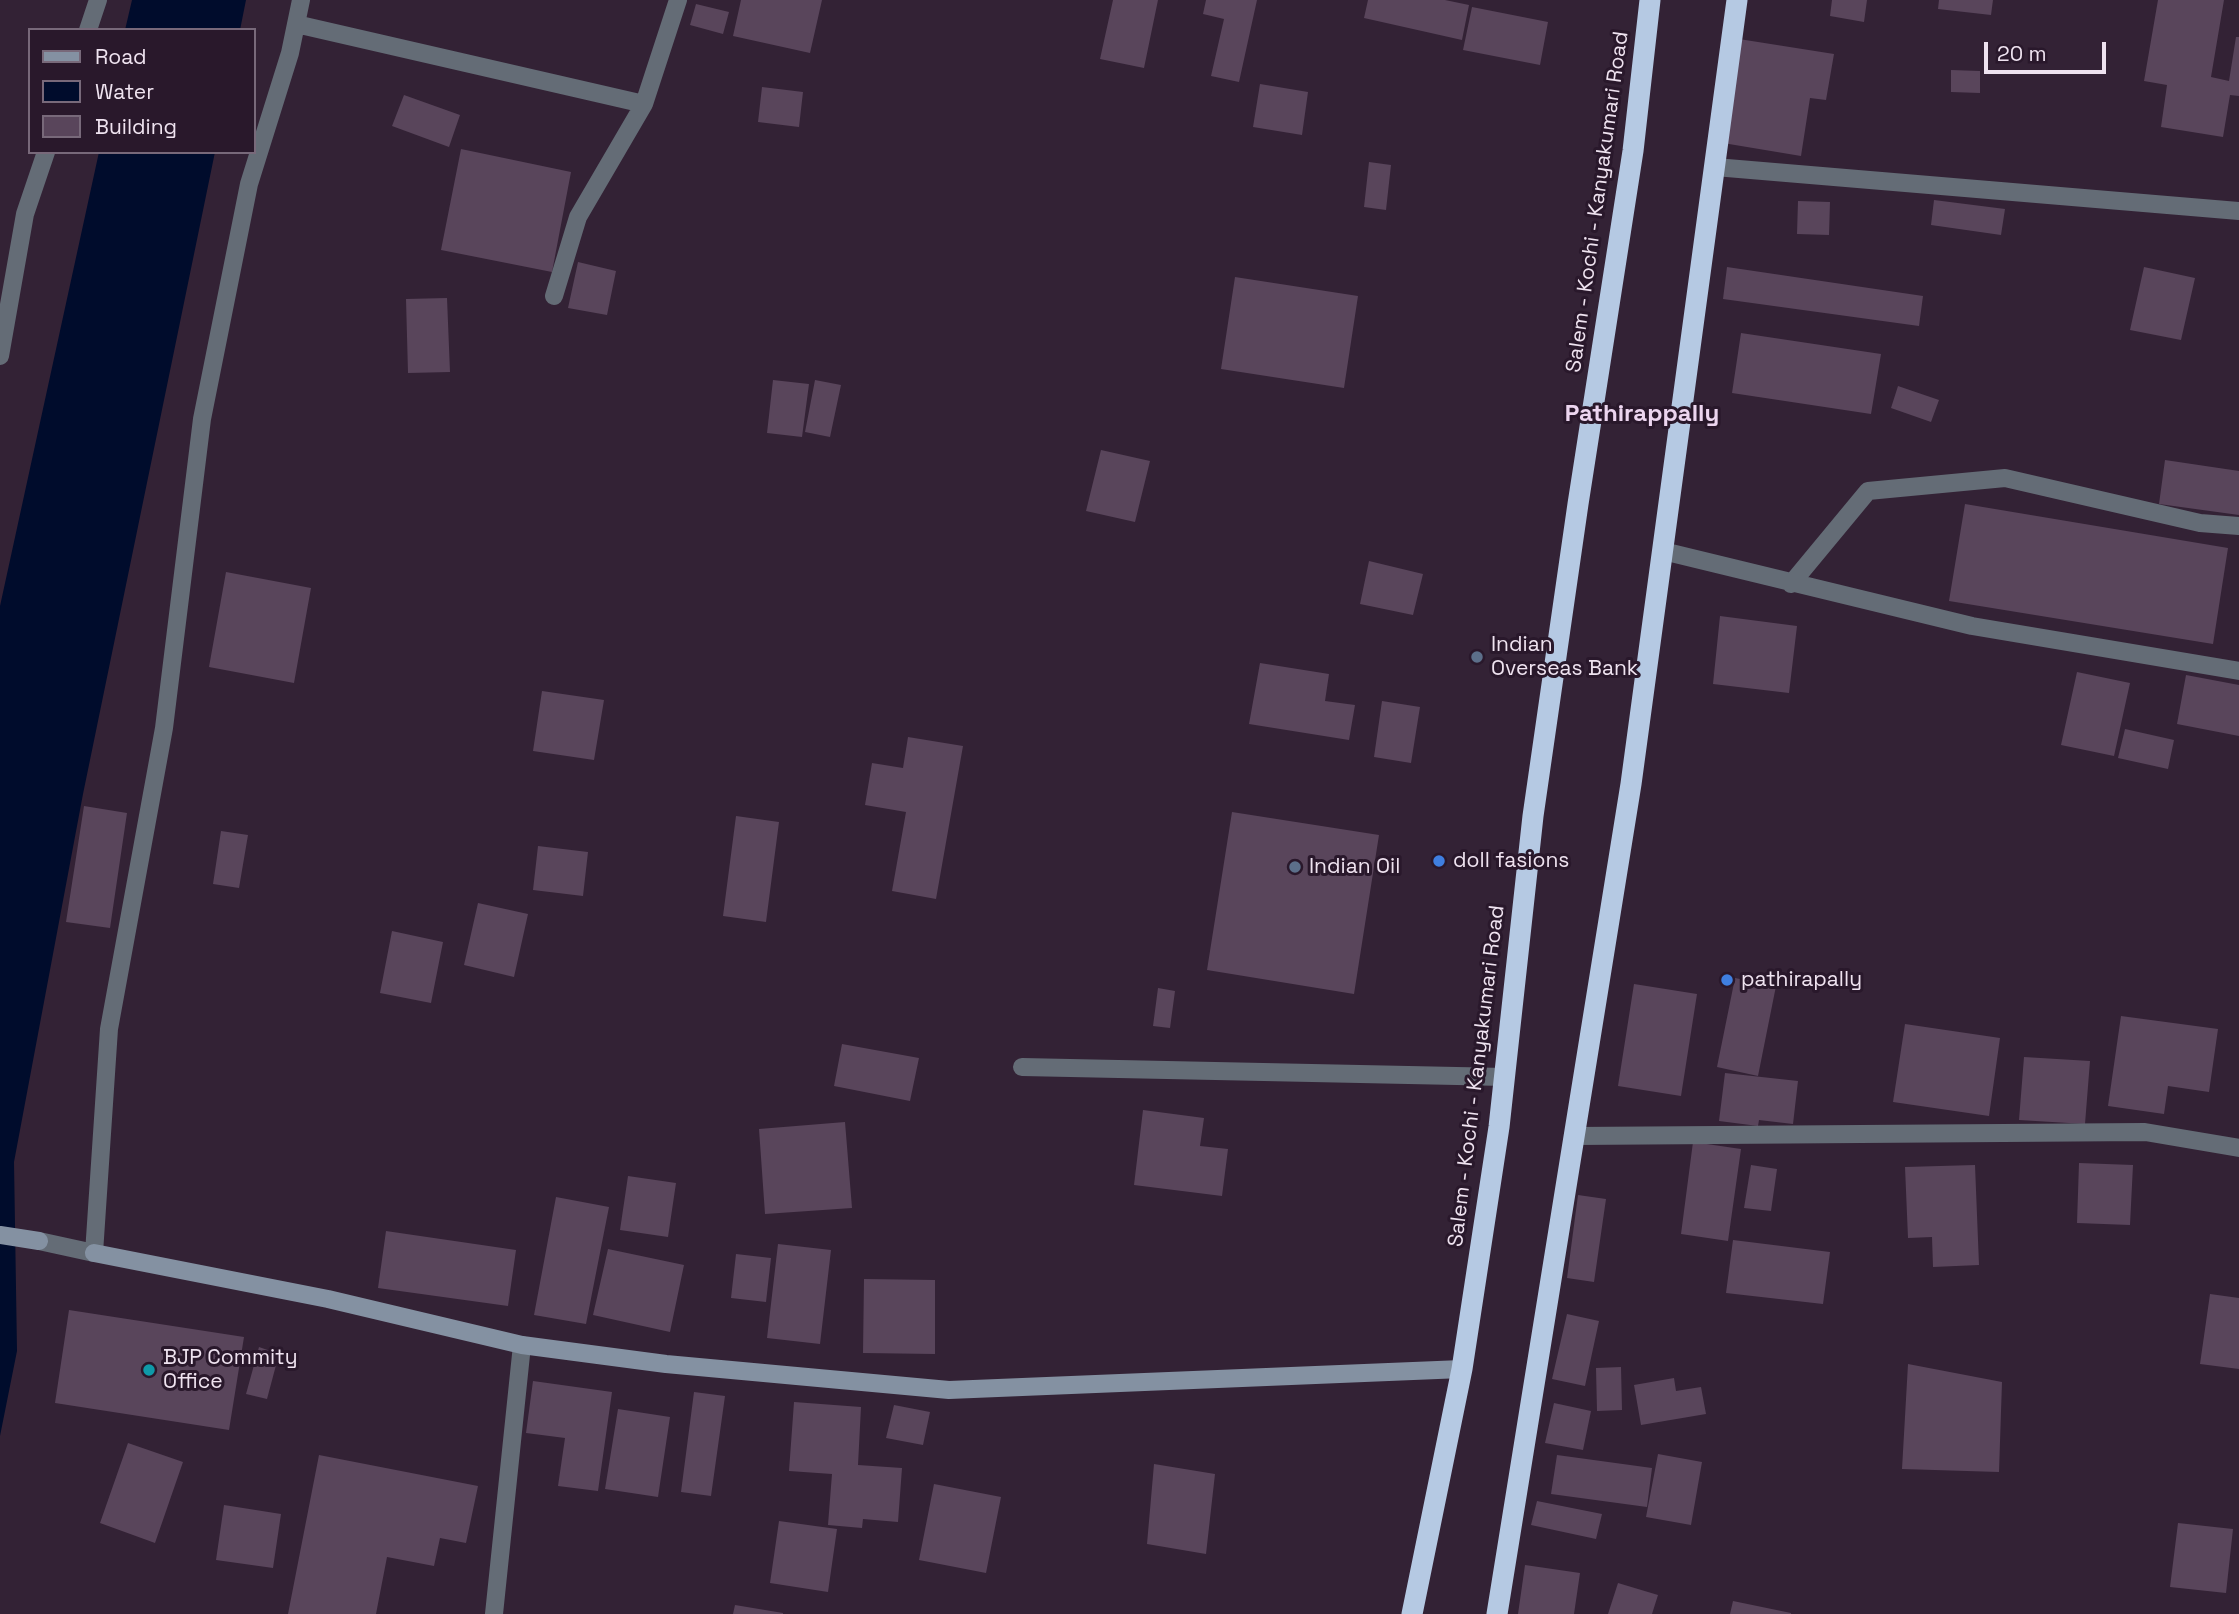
<!DOCTYPE html>
<style>
body{margin:0}
#map{position:relative;width:2239px;height:1614px;overflow:hidden;background:#332235;font-family:"Space Grotesk",sans-serif}
canvas{display:block}
.legend{position:absolute;left:28px;top:28px;width:228px;height:126px;box-sizing:border-box;background:#29182b;border:2px solid #78697a;margin:0;padding:9px 12px;list-style:none;font-size:21px;color:#efe3f0}
.legend li{display:flex;align-items:center;gap:14px;height:35px}
.legend b{width:35px;border:2px solid #78697a}
.scale{position:absolute;left:1984px;top:42px;width:122px;height:32px;box-sizing:border-box;border:4px solid #efe3f0;border-top:0;padding-left:9px;font-size:21px;line-height:24px;white-space:nowrap;color:#efe3f0;-webkit-text-stroke:5px #29182b;paint-order:stroke}
</style>
<div id="map">
<canvas width="2239" height="1614"></canvas>
<ul class="legend">
<li><b style="height:9px;background:#8491a2"></b>Road</li>
<li><b style="height:19px;background:#000c2c"></b>Water</li>
<li><b style="height:19px;background:#59455b"></b>Building</li>
</ul>
<div class="scale">20 m</div>
</div>
<script>
const ctx = document.querySelector('canvas').getContext('2d');
ctx.lineJoin = 'round';
function fill(path, color) { ctx.fillStyle = color; ctx.fill(path, 'evenodd'); }
const shape = rows => new Path2D(rows.map(r => 'M' + r).join(''));
function strokePath(path, color, width, dash) { ctx.strokeStyle = color; ctx.lineWidth = width; ctx.lineCap = dash ? 'butt' : 'round'; ctx.setLineDash(dash || []); ctx.stroke(path); }
function write(font, color, halo, rows, align = 'center') {
  ctx.font = font + ' "Space Grotesk",sans-serif'; ctx.lineWidth = 6; ctx.setLineDash([]); ctx.textBaseline = 'middle'; ctx.strokeStyle = halo; ctx.fillStyle = color; for (const [text, x, y, turn = 0] of rows) {
    ctx.save(); ctx.translate(x, y); ctx.rotate((+turn || 0) * Math.PI / 180); ctx.textAlign = isNaN(turn) ? turn : align; if (halo) ctx.strokeText(text, 0, 0); ctx.fillText(text, 0, 0); ctx.restore();
  }
}
fill(shape([
 [132,0,246,0,240,30,125,30],
 [99,152,215,152,83,794,14,1162,17,1351,0,1436,0,606]
]), '#000c2c');
fill(shape([
 [741,0,822,0,810,53,733,36],
 [1113,0,1158,0,1144,68,1100,59],
 [1206,0,1257,0,1239,82,1211,76,1224,19,1203,14],
 [1368,0,1445,0,1469,5,1462,40,1364,18],
 [1832,0,1867,0,1864,22,1830,16],
 [1939,0,1993,0,1991,15,1938,9],
 [2158,0,2224,0,2211,77,2229,81,2236,37,2239,37,2239,96,2230,95,2223,137,2161,127,2167,85,2144,81],
 [696,4,729,12,723,34,690,25],
 [1472,7,1548,22,1540,65,1463,50],
 [1739,39,1834,54,1826,100,1810,98,1801,156,1723,143],
 [1951,70,1980,71,1980,93,1951,92],
 [1260,84,1308,92,1302,135,1253,127],
 [762,87,803,92,799,127,758,122],
 [404,95,460,115,449,147,392,126],
 [461,149,571,172,552,272,441,250],
 [1369,162,1391,165,1386,210,1364,207],
 [1934,200,2005,209,2001,235,1931,225],
 [1798,201,1830,202,1829,235,1797,234],
 [578,262,616,271,607,315,568,308],
 [1727,267,1923,296,1919,326,1723,299],
 [2144,267,2195,278,2181,340,2130,330],
 [1235,277,1358,296,1344,388,1221,369],
 [447,298,450,372,408,373,406,299],
 [1741,333,1881,354,1871,414,1732,393],
 [773,380,809,384,802,437,767,433],
 [815,380,841,385,830,437,805,432],
 [1898,386,1939,400,1931,422,1891,408],
 [1101,450,1150,461,1135,522,1086,511],
 [2165,460,2239,471,2239,515,2159,504],
 [1965,504,2228,548,2213,644,1949,601],
 [1369,561,1423,574,1413,615,1360,604],
 [226,572,311,588,294,683,209,667],
 [1720,616,1797,626,1789,693,1713,684],
 [1260,663,1329,674,1325,701,1355,705,1349,740,1249,724],
 [2077,672,2130,683,2114,756,2061,745],
 [2186,675,2239,685,2239,736,2177,724],
 [542,691,604,700,594,760,533,751],
 [1382,701,1420,707,1411,763,1374,757],
 [2125,729,2174,740,2168,769,2118,758],
 [908,737,963,746,936,899,892,891,906,812,865,805,872,763,903,768],
 [84,806,127,813,110,928,66,922],
 [1232,812,1379,835,1354,994,1207,970],
 [736,816,779,822,766,922,723,916],
 [221,831,248,835,239,888,213,884],
 [538,846,588,852,583,896,533,890],
 [478,903,528,914,514,977,464,965],
 [392,931,443,942,431,1003,380,993],
 [1735,978,1776,986,1758,1076,1717,1067],
 [1634,984,1697,994,1681,1096,1618,1086],
 [1158,988,1175,991,1170,1028,1153,1026],
 [2121,1016,2218,1029,2209,1092,2168,1086,2164,1114,2108,1106],
 [1905,1024,2000,1038,1989,1116,1893,1102],
 [842,1044,919,1058,910,1101,834,1086],
 [2024,1057,2090,1061,2085,1124,2019,1120],
 [1725,1073,1798,1081,1793,1124,1759,1120,1758,1126,1719,1121],
 [1143,1110,1204,1118,1200,1146,1228,1149,1222,1196,1134,1185],
 [845,1122,852,1208,765,1214,759,1129],
 [1693,1142,1741,1149,1728,1241,1681,1234],
 [2079,1163,2133,1165,2130,1225,2077,1223],
 [1751,1165,1777,1169,1771,1211,1744,1208],
 [1975,1165,1979,1265,1933,1267,1932,1237,1908,1238,1905,1167],
 [628,1176,676,1183,668,1237,620,1230],
 [1578,1195,1606,1199,1594,1282,1567,1278],
 [556,1197,609,1207,586,1324,534,1315],
 [386,1231,516,1250,508,1306,378,1288],
 [1733,1240,1830,1252,1823,1304,1726,1293],
 [778,1244,831,1250,820,1344,767,1338],
 [608,1249,684,1265,670,1332,593,1315],
 [736,1254,771,1258,766,1302,731,1298],
 [864,1279,935,1280,935,1354,863,1353],
 [2210,1294,2239,1298,2239,1369,2200,1364],
 [69,1310,244,1337,229,1430,55,1403],
 [1567,1314,1599,1321,1585,1386,1552,1379],
 [259,1347,279,1354,267,1399,246,1394],
 [1908,1364,2002,1382,1999,1472,1902,1469],
 [1621,1367,1622,1410,1597,1411,1596,1368],
 [1674,1378,1676,1391,1701,1387,1706,1414,1641,1425,1634,1385],
 [533,1381,612,1392,598,1491,558,1486,565,1438,526,1433],
 [694,1392,725,1396,711,1496,681,1492],
 [794,1402,861,1407,858,1465,902,1468,898,1522,863,1519,862,1528,828,1525,832,1474,789,1471],
 [1554,1403,1591,1411,1583,1450,1545,1443],
 [894,1405,930,1412,923,1445,886,1438],
 [618,1409,670,1417,658,1497,605,1489],
 [128,1443,183,1462,155,1543,100,1523],
 [1658,1454,1702,1462,1691,1525,1646,1517],
 [319,1455,478,1486,466,1543,440,1538,434,1566,387,1557,376,1614,288,1614],
 [1557,1455,1652,1468,1647,1507,1551,1494],
 [1154,1464,1215,1474,1206,1554,1147,1544],
 [934,1484,1001,1497,986,1573,919,1560],
 [1537,1501,1602,1514,1596,1539,1531,1525],
 [224,1505,281,1514,273,1568,216,1560],
 [779,1521,837,1529,828,1592,770,1583],
 [2178,1523,2233,1529,2226,1593,2170,1587],
 [1525,1565,1580,1573,1574,1614,1518,1614],
 [1618,1583,1658,1595,1652,1614,1608,1614],
 [1733,1601,1791,1613,1791,1614,1730,1614],
 [735,1605,783,1613,783,1614,733,1614]
]), '#59455b');
strokePath(shape([
 [296,24,644,104,678,0],
 [88,30,98,0],
 [1715,167,2239,211],
 [554,296,578,217,644,104],
 [0,356,25,214,46,152],
 [1663,551,1972,626,2239,671],
 [1791,584,1868,491,2005,478,2200,523,2239,526],
 [1022,1067,1505,1077],
 [1575,1136,2145,1132,2239,1148],
 [39,1241,94,1253,109,1029,164,728,202,419,249,184,290,53,301,0],
 [494,1614,522,1345]
]), '#646c76', 18);
strokePath(shape([
 [0,1235,39,1241],
 [94,1253,328,1299,522,1345,666,1364,949,1390,1462,1369]
]), '#8491a2', 18);
strokePath(shape([
 [1412,1614,1462,1369,1499,1127,1533,816,1578,504,1633,151,1650,0],
 [1497,1614,1631,784,1737,0]
]), '#b5c9e3', 21);
for (const [x, y, r, color] of [
 [1477,657,7,"#5c6f8a"],
 [1439,861,7,"#3f7fe0"],
 [1295,867,7,"#5c6f8a"],
 [1727,980,7,"#3f7fe0"],
 [149,1370,7,"#0f9aa8"]
]) { const dot = new Path2D(); dot.arc(x, y, r, 0, 2 * Math.PI); ctx.fillStyle = color; ctx.fill(dot); strokePath(dot, '#29182b', 2.5); }
write('21px', '#efe3f0', '#29182b', [
 ["Salem - Kochi - Kanyakumari Road",1598,202,-82],
 ["Salem - Kochi - Kanyakumari Road",1477,1076,-83]
]);
write('21px', '#efe3f0', '#29182b', [
 ["Indian",1491,645],
 ["Overseas Bank",1491,669],
 ["doll fasions",1453,861],
 ["Indian Oil",1309,867],
 ["pathirapally",1741,980],
 ["BJP Commity",163,1358],
 ["Office",163,1382]
], 'left');
write('bold 24px', '#ecd5ef', '#29182b', [
 ["Pathirappally",1642,414]
]);
</script>
